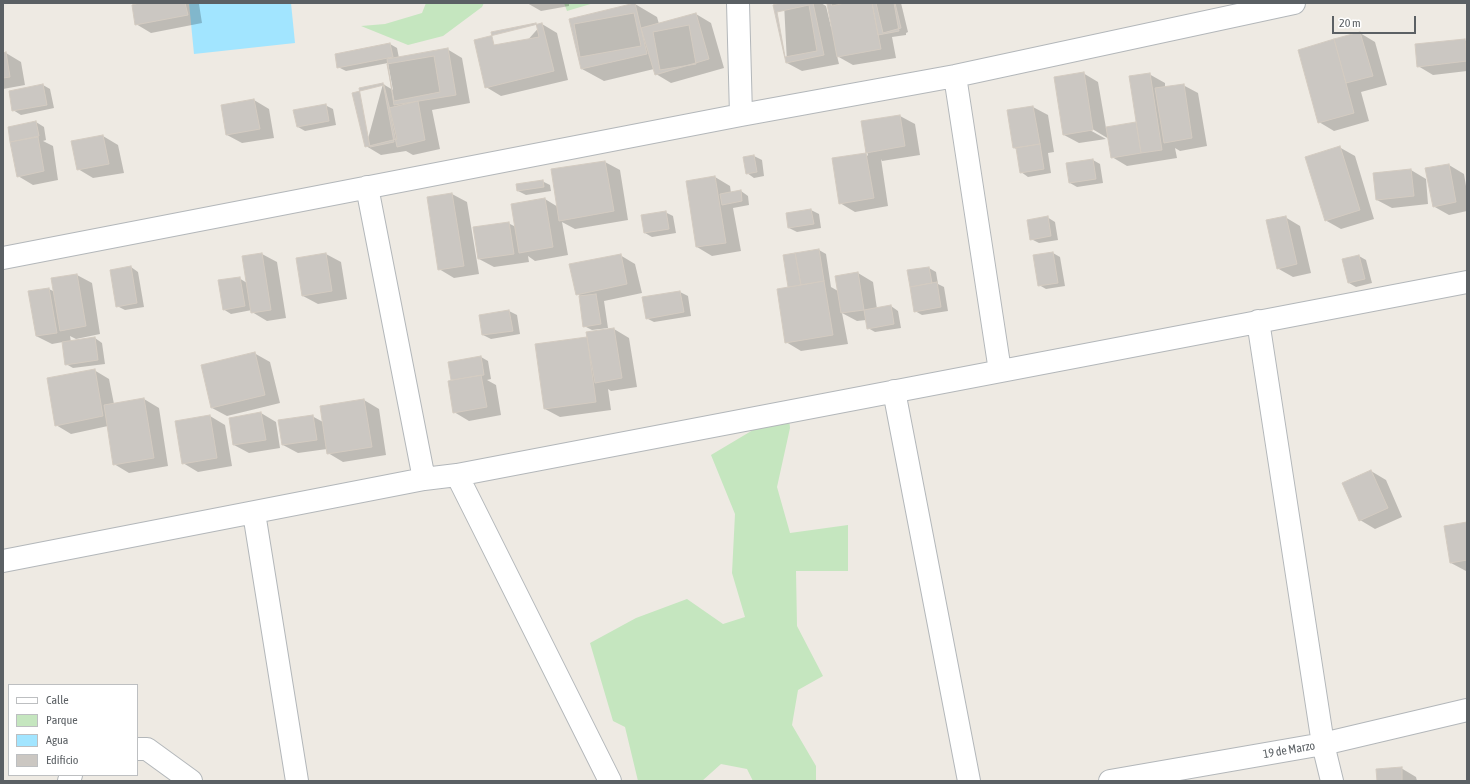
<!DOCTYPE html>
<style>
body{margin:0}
#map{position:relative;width:1470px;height:784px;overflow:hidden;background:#eeeae3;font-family:"Asap Condensed",sans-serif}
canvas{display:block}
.frame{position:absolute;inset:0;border:4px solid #5b6064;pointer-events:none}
.legend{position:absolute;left:8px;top:684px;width:130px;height:92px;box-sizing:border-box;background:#fff;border:1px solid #bdbfc1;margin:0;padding:5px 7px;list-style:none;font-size:12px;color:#5b6064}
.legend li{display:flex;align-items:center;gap:8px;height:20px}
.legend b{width:20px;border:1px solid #bdbfc1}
.scale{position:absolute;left:1332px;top:16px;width:84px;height:18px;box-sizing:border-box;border:2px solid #5b6064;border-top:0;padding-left:5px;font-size:12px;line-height:14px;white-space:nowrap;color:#5b6064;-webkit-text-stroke:3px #fff;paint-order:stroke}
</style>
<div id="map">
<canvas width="1470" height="784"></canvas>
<div class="frame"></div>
<ul class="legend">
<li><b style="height:5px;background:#fff"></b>Calle</li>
<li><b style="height:11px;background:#c5e6bf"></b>Parque</li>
<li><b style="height:11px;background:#a2e5ff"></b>Agua</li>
<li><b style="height:11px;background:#cbc7c2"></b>Edificio</li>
</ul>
<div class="scale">20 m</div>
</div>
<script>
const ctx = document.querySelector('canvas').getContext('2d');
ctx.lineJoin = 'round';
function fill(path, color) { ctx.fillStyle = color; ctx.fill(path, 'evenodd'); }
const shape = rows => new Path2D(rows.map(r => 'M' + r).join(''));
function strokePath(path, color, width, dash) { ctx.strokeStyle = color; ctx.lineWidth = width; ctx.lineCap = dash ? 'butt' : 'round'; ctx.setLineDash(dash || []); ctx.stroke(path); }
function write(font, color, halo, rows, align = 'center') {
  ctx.font = font + ' "Asap Condensed",sans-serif'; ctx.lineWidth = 3.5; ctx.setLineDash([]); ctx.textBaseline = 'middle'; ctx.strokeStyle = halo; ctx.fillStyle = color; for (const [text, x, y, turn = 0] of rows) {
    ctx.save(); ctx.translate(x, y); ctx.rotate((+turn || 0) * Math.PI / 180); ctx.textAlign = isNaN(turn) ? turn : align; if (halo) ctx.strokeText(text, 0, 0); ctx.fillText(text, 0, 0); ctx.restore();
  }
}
fill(shape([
 [426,3,484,3,482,7,443,36,408,45,361,26,385,24,422,13],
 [564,3,594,3,567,11],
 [789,418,790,428,777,487,790,533,848,525,848,571,796,571,797,626,823,676,798,690,792,725,816,766,816,781,753,781,747,769,721,764,702,781,638,781,625,727,613,721,590,643,636,618,687,599,723,624,745,617,732,573,735,514,711,455,758,427]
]), '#c5e6bf');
fill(shape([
 [189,3,291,3,295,43,194,54]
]), '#a2e5ff');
fill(shape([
 [146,3,196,3,199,4,202,23,151,33,136,24],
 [527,3,569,3,569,6,541,11],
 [784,3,821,3,826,6,831,27,832,27,832,3,901,3,908,32,906,33,906,35,892,37,896,58,853,65,837,56,839,64,802,71,787,63],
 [635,4,657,17,659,24,696,14,711,23,724,68,671,83,656,74,654,69,604,81,582,69,570,20],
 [542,24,557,33,568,80,501,96,486,87],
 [1360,33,1375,42,1387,85,1361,92,1369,121,1334,131,1319,122,1299,50],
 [1465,40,1467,42,1467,71,1433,75,1418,66],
 [390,44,397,48,399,58,447,49,462,58,470,103,432,110,440,149,413,155,406,151,381,155,366,146,383,84,393,90,388,63,346,71,338,67],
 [6,53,21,62,25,85,3,89,3,54],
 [1083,73,1098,82,1106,128,1138,123,1149,74,1165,83,1165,88,1183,85,1198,93,1207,146,1180,151,1175,148,1177,158,1127,166,1112,157,1109,139,1089,127,1088,129,1106,139,1079,143,1064,135],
 [43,85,50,89,54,108,21,115,13,110],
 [254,100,269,109,274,138,242,143,227,135],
 [325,105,333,109,336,125,305,131,298,127],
 [1033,107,1048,115,1054,152,1048,153,1051,173,1028,177,1021,172,1017,149,1014,148,1008,111],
 [900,116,915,124,920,155,882,161,881,159,888,206,855,212,840,203,866,154,868,156,862,122],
 [36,122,44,127,46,140,43,141,53,146,58,180,33,185,18,176,9,127],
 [103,136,118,145,124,173,93,178,78,169],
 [1339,147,1355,156,1374,219,1341,229,1325,220],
 [754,156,762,160,764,176,754,178,747,173,744,158],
 [1093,160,1100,164,1103,183,1077,187,1070,183],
 [605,162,620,170,628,220,575,229,562,222,568,255,535,261,528,256,529,262,494,267,479,259,508,223,516,227,545,199,558,207],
 [1449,165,1464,174,1467,192,1467,211,1449,215,1433,206],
 [1411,170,1426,179,1428,204,1392,208,1377,200,1374,173],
 [715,177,730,186,731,193,741,191,748,196,749,205,733,208,741,251,712,256,697,247],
 [542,181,550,185,551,191,526,195,518,191],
 [452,194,467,202,479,274,454,278,439,269],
 [811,210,819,214,821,228,797,232,789,228,787,214],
 [665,212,673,216,676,233,652,237,645,233],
 [1047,217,1055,222,1058,240,1039,243,1031,239],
 [1285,217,1300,226,1311,273,1293,277,1277,268],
 [819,250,826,254,831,287,838,291,858,273,873,282,877,309,891,306,898,311,901,328,875,332,868,328,866,320,857,321,842,313,848,344,801,351,786,342,792,288,789,286],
 [1053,253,1060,257,1065,286,1046,289,1039,285],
 [262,254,277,262,286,318,267,321,252,312,252,310,231,314,223,309,239,278,247,283],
 [326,254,341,262,347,299,318,304,303,296],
 [620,255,635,264,642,293,604,301,608,328,592,330,584,326,580,296,577,294],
 [1359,256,1366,260,1372,283,1356,287,1349,283],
 [131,267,138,272,144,307,125,310,117,306],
 [929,268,936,272,938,284,944,287,948,311,922,315,915,311],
 [77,275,92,283,100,334,76,339,70,336,71,342,95,338,102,343,105,364,73,368,66,364,63,342,52,344,36,336,49,289,55,292],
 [680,292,688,296,691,316,654,322,646,318,643,298],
 [509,311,517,315,520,334,491,339,483,335,480,316],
 [614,329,629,338,637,387,611,391,608,389,611,410,560,417,545,409,588,338],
 [254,353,270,362,280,403,227,416,212,408],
 [481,357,488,361,491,379,487,380,496,385,501,415,469,421,454,412,454,381,452,380],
 [94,370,109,379,114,404,144,399,159,408,168,466,129,473,114,464,108,426,71,434,56,425],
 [364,400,379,409,386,455,343,462,328,453,327,449,298,453,283,445,312,416,323,422],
 [261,413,276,422,280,448,249,453,234,445],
 [210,416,225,425,232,466,198,472,183,463],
 [1371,471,1386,480,1402,517,1375,529,1360,520],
 [1467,523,1467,571,1466,571,1451,563],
 [1401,768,1416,777,1417,781,1378,781]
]), '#0003');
const building = shape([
 [140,3,185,3,188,15,135,25,132,5,140,3],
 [635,3,647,54,581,69,569,19,635,3],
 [780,3,813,3,824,55,786,63,773,5,780,3],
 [831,3,845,3,832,6,831,3],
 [833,3,872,3,881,49,837,57,827,4,833,3],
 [872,3,894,3,899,31,878,35,872,3],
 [876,3,895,3,901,28,883,33,876,3],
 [809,5,817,51,785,57,777,12,809,5],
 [634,13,641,46,580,57,574,24,634,13],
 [696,13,709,59,655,75,641,28,696,13],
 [536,23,539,37,494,45,491,32,536,23],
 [542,23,554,71,485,88,474,40,542,23],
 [689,25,696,64,660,70,653,32,689,25],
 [1360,32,1373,76,1346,83,1334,39,1360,32],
 [1334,39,1354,113,1318,123,1298,50,1334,39],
 [1465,39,1467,61,1417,67,1415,44,1465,39],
 [390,43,393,57,337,68,335,54,390,43],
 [448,48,456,95,394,105,387,59,448,48],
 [6,52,10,77,3,78,3,53,6,52],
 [434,56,440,92,394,101,387,64,434,56],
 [1084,72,1093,130,1063,135,1054,77,1084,72],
 [1150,73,1162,150,1141,153,1129,76,1150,73],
 [383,83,394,142,370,147,359,88,383,83],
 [43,84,47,105,12,111,9,91,43,84],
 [1184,84,1192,138,1164,143,1155,88,1184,84],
 [384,85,397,139,365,147,352,93,384,85],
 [254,99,260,129,226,135,221,105,254,99],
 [418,101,425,140,397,147,389,108,418,101],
 [326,104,329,121,297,127,293,110,326,104],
 [1033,106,1040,144,1013,148,1007,110,1033,106],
 [900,115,905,146,866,153,861,121,900,115],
 [36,121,39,136,10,142,8,127,36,121],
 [1136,122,1141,153,1111,158,1106,127,1136,122],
 [103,135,109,164,77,170,71,141,103,135],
 [38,137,44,171,17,177,10,142,38,137],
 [1040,144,1044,169,1020,173,1016,148,1040,144],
 [1340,146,1360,210,1325,221,1305,157,1340,146],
 [866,153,874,198,839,204,832,158,866,153],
 [754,155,757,172,746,174,743,157,754,155],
 [1093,159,1096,179,1069,183,1066,163,1093,159],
 [605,161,614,211,559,221,551,169,605,161],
 [1449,164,1456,202,1433,207,1425,168,1449,164],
 [1411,169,1414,196,1376,200,1373,173,1411,169],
 [715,176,726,243,696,247,686,181,715,176],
 [543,180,544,187,517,191,516,184,543,180],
 [741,190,742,201,722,205,720,194,741,190],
 [452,193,464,266,438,270,427,197,452,193],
 [545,198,553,247,519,253,511,204,545,198],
 [811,209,814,224,788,228,786,213,811,209],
 [666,211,669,229,644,233,641,215,666,211],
 [1048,216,1051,236,1030,240,1027,220,1048,216],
 [1286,216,1297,264,1277,269,1266,220,1286,216],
 [509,222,514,254,478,259,473,227,509,222],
 [819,249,824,281,801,285,795,253,819,249],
 [1053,252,1058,283,1038,286,1033,255,1053,252],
 [262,253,271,310,251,313,242,256,262,253],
 [326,253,332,291,302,296,296,258,326,253],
 [795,253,801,285,788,287,783,255,795,253],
 [621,254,627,284,576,295,569,264,621,254],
 [1359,255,1365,279,1348,283,1342,259,1359,255],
 [131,266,137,303,116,307,110,270,131,266],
 [929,267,932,283,910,287,907,270,929,267],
 [858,272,864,310,841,313,835,276,858,272],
 [77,274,86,326,60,331,51,278,77,274],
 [240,277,245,306,223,310,218,280,240,277],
 [824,281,833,335,785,343,777,289,824,281],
 [937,282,941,307,914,312,910,287,937,282],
 [49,288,57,333,36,336,28,291,49,288],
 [680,291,684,312,646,319,642,297,680,291],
 [596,294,601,324,583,327,579,296,596,294],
 [891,305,894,324,867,329,864,310,891,305],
 [509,310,513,331,482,335,479,315,509,310],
 [614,328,622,378,595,383,586,332,614,328],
 [95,337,98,360,65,365,62,342,95,337],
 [587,337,596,402,544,409,535,344,587,337],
 [255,352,265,395,211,408,201,365,255,352],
 [481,356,484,375,451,380,448,362,481,356],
 [95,369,103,416,55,426,47,378,95,369],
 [481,375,487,407,453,413,448,381,481,375],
 [144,398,154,458,113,465,104,405,144,398],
 [364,399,372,447,327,454,320,406,364,399],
 [261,412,266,440,233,445,229,418,261,412],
 [210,415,217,458,182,464,175,421,210,415],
 [313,415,317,440,282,445,278,420,313,415],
 [1371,470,1388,508,1359,521,1342,483,1371,470],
 [1467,522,1467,560,1450,563,1444,526,1467,522],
 [1402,767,1402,781,1377,781,1376,769,1402,767]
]);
fill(building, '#cbc7c2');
strokePath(building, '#d3cbc1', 1);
const minor = shape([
 [738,3,741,115],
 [955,76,1000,371],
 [367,187,424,479],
 [3,258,741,115,955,76,1294,3],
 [1258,321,1323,744,1332,781],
 [894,391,969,781],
 [457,475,610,781],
 [254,513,297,781],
 [3,561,424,479,457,475,1467,282],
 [137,749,147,749,191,781],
 [69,781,71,775],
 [1110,781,1323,744,1467,710]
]);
strokePath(minor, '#b3b7ba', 24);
strokePath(minor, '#fff', 22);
write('12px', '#5b6064', '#fff', [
 ["19 de Marzo",1289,750,-10]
]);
</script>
